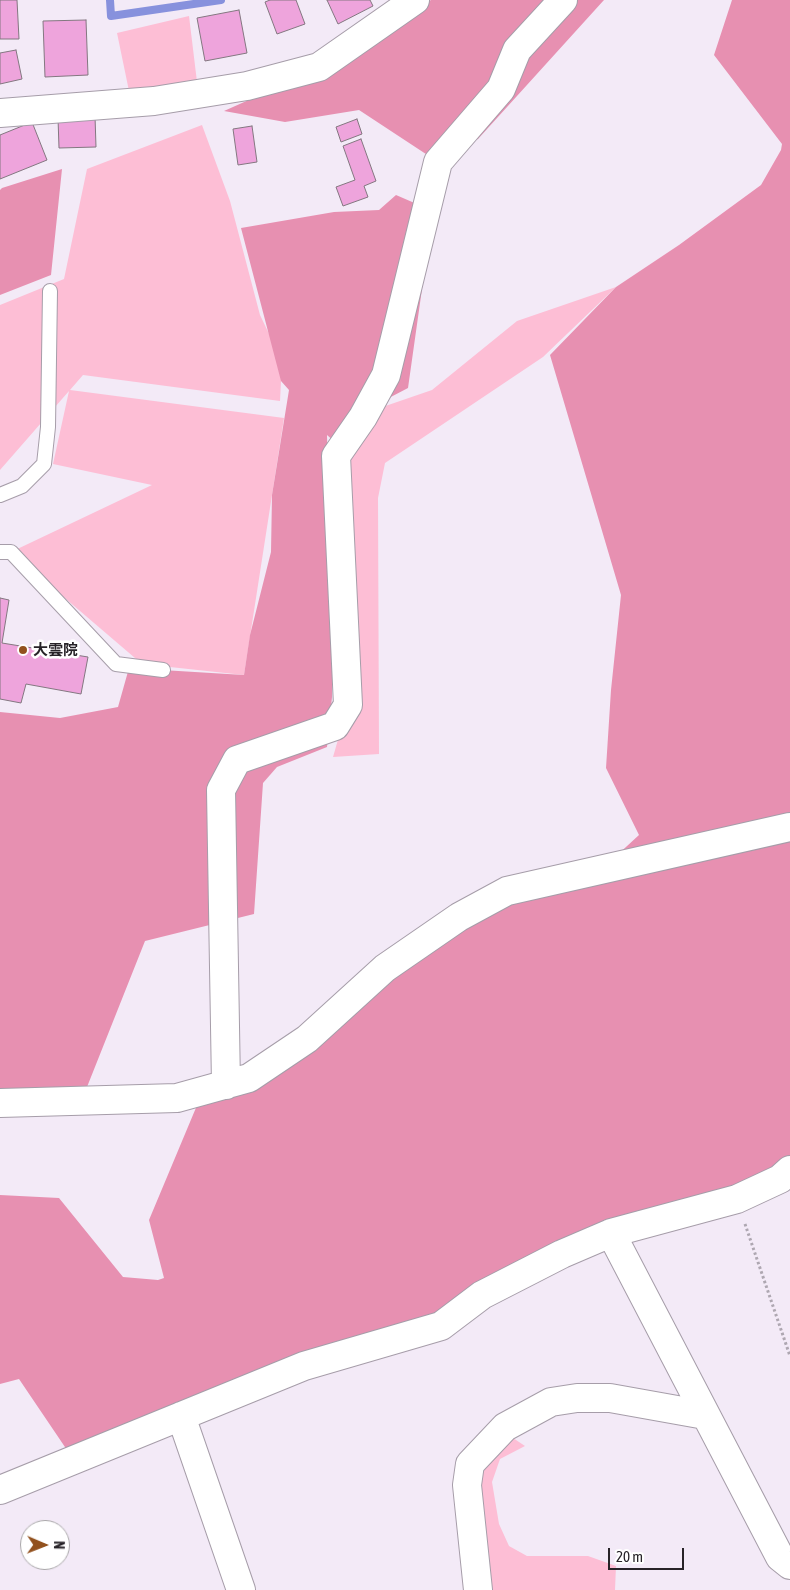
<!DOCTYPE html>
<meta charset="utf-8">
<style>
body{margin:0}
#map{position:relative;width:790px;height:1590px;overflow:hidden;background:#f3eaf7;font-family:"Asap Condensed",sans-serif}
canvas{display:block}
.north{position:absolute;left:20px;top:1520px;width:50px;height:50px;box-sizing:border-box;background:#fff;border:1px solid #a9a7a9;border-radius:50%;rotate:91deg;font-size:14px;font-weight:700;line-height:20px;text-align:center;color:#272328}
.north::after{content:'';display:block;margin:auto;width:18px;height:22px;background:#92511e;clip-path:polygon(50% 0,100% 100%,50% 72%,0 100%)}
.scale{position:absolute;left:608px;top:1548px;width:76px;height:22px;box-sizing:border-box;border:2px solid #272328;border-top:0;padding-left:6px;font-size:15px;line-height:18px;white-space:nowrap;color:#272328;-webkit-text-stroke:4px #fff;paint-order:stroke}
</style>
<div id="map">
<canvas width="790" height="1590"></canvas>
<div class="north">N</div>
<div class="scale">20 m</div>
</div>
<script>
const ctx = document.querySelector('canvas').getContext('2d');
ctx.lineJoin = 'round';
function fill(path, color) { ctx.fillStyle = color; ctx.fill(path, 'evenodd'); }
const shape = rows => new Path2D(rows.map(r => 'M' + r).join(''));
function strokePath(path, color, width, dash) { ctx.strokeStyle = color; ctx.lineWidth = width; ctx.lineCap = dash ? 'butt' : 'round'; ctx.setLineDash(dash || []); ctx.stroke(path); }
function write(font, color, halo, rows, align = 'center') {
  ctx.font = font + ' "Asap Condensed","Noto Sans JP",sans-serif'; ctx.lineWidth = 5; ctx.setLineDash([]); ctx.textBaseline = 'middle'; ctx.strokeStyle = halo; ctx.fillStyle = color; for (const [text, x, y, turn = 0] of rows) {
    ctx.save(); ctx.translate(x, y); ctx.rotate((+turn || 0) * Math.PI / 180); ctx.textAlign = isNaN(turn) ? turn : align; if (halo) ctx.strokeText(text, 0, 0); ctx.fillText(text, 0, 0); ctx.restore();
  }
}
fill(shape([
 [189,16,197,82,129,91,117,33],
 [202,125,230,201,260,315,282,361,280,401,83,375,70,390,284,418,244,675,142,664,11,552,152,485,53,464,69,391,0,470,0,305,64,279,87,169],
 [616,287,543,357,385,463,378,498,379,754,333,757,348,705,332,465,365,413,432,390,517,321],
 [507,1434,525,1446,500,1459,492,1482,499,1524,509,1546,527,1556,588,1556,616,1566,615,1590,484,1590,469,1473]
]), '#fdbed5');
fill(shape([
 [431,0,604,0,478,139,435,160,359,110,285,122,224,111,307,74],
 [732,0,790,0,790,1170,431,1316,67,1450,19,1379,0,1384,0,1195,59,1198,123,1277,158,1280,164,1278,149,1220,203,1091,265,1067,500,895,601,870,639,835,606,768,611,690,621,595,550,355,616,287,679,245,761,185,781,150,782,144,714,55],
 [62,169,51,275,0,295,0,190,2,188],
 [396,195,433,211,408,388,362,412,336,443,327,435,332,664,332,697,327,747,277,767,263,783,254,914,145,941,87,1087,0,1096,0,712,60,718,118,707,129,668,244,675,250,635,271,552,272,495,289,390,281,381,241,228,334,212,379,210]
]), '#e790b1');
strokePath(shape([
 [110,0,111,16,221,0]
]), '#8791dd', 8);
const building = shape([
 [0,0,17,0,19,39,0,39,0,0],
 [270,0,296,0,305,24,277,34,265,2,270,0],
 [327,0,370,0,373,6,338,24,327,0],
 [239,10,247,53,205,61,197,18,239,10],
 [86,20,88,75,45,77,43,21,86,20],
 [16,50,22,79,0,84,0,53,16,50],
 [95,116,96,147,59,148,58,118,95,116],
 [357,119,362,134,341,142,336,127,357,119],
 [32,122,47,160,0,179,0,135,32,122],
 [252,126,257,162,238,165,233,129,252,126],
 [361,139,376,181,364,186,368,197,343,206,336,187,355,180,343,146,361,139],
 [0,598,9,600,2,643,88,657,81,694,26,684,21,703,0,699,0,598]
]);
fill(building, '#eea4dc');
strokePath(building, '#837780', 1);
const service = shape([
 [0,495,22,486,44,464,48,427,50,291],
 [0,552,11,552,116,664,163,670]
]);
const minor = shape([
 [0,113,154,101,247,86,319,67,415,0],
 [226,1085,221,790,237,760,335,726,348,705,336,456,363,417,386,375,438,162,501,89,517,50,563,0],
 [0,1103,177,1098,249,1078,307,1039,385,968,459,917,507,891,790,827],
 [611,1233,780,1557,790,1565],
 [181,1416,241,1590],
 [0,1490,304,1366,441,1326,482,1295,562,1254,611,1233,737,1199,780,1179,790,1170],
 [478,1590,467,1485,470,1464,505,1427,551,1402,577,1398,610,1398,705,1415]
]);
strokePath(service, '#a69da9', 16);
strokePath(minor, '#a69da9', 30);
strokePath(shape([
 [745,1224,790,1356]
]), '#aea7b1', 3, [2.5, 2.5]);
strokePath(service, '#fff', 14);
strokePath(minor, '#fff', 28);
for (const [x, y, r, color] of [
 [23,650,5,"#92511e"]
]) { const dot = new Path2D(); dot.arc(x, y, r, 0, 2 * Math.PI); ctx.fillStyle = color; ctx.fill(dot); strokePath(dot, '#fff', 2); }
write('bold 15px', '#272328', '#fff', [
 ["大雲院",33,650]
], 'left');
</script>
